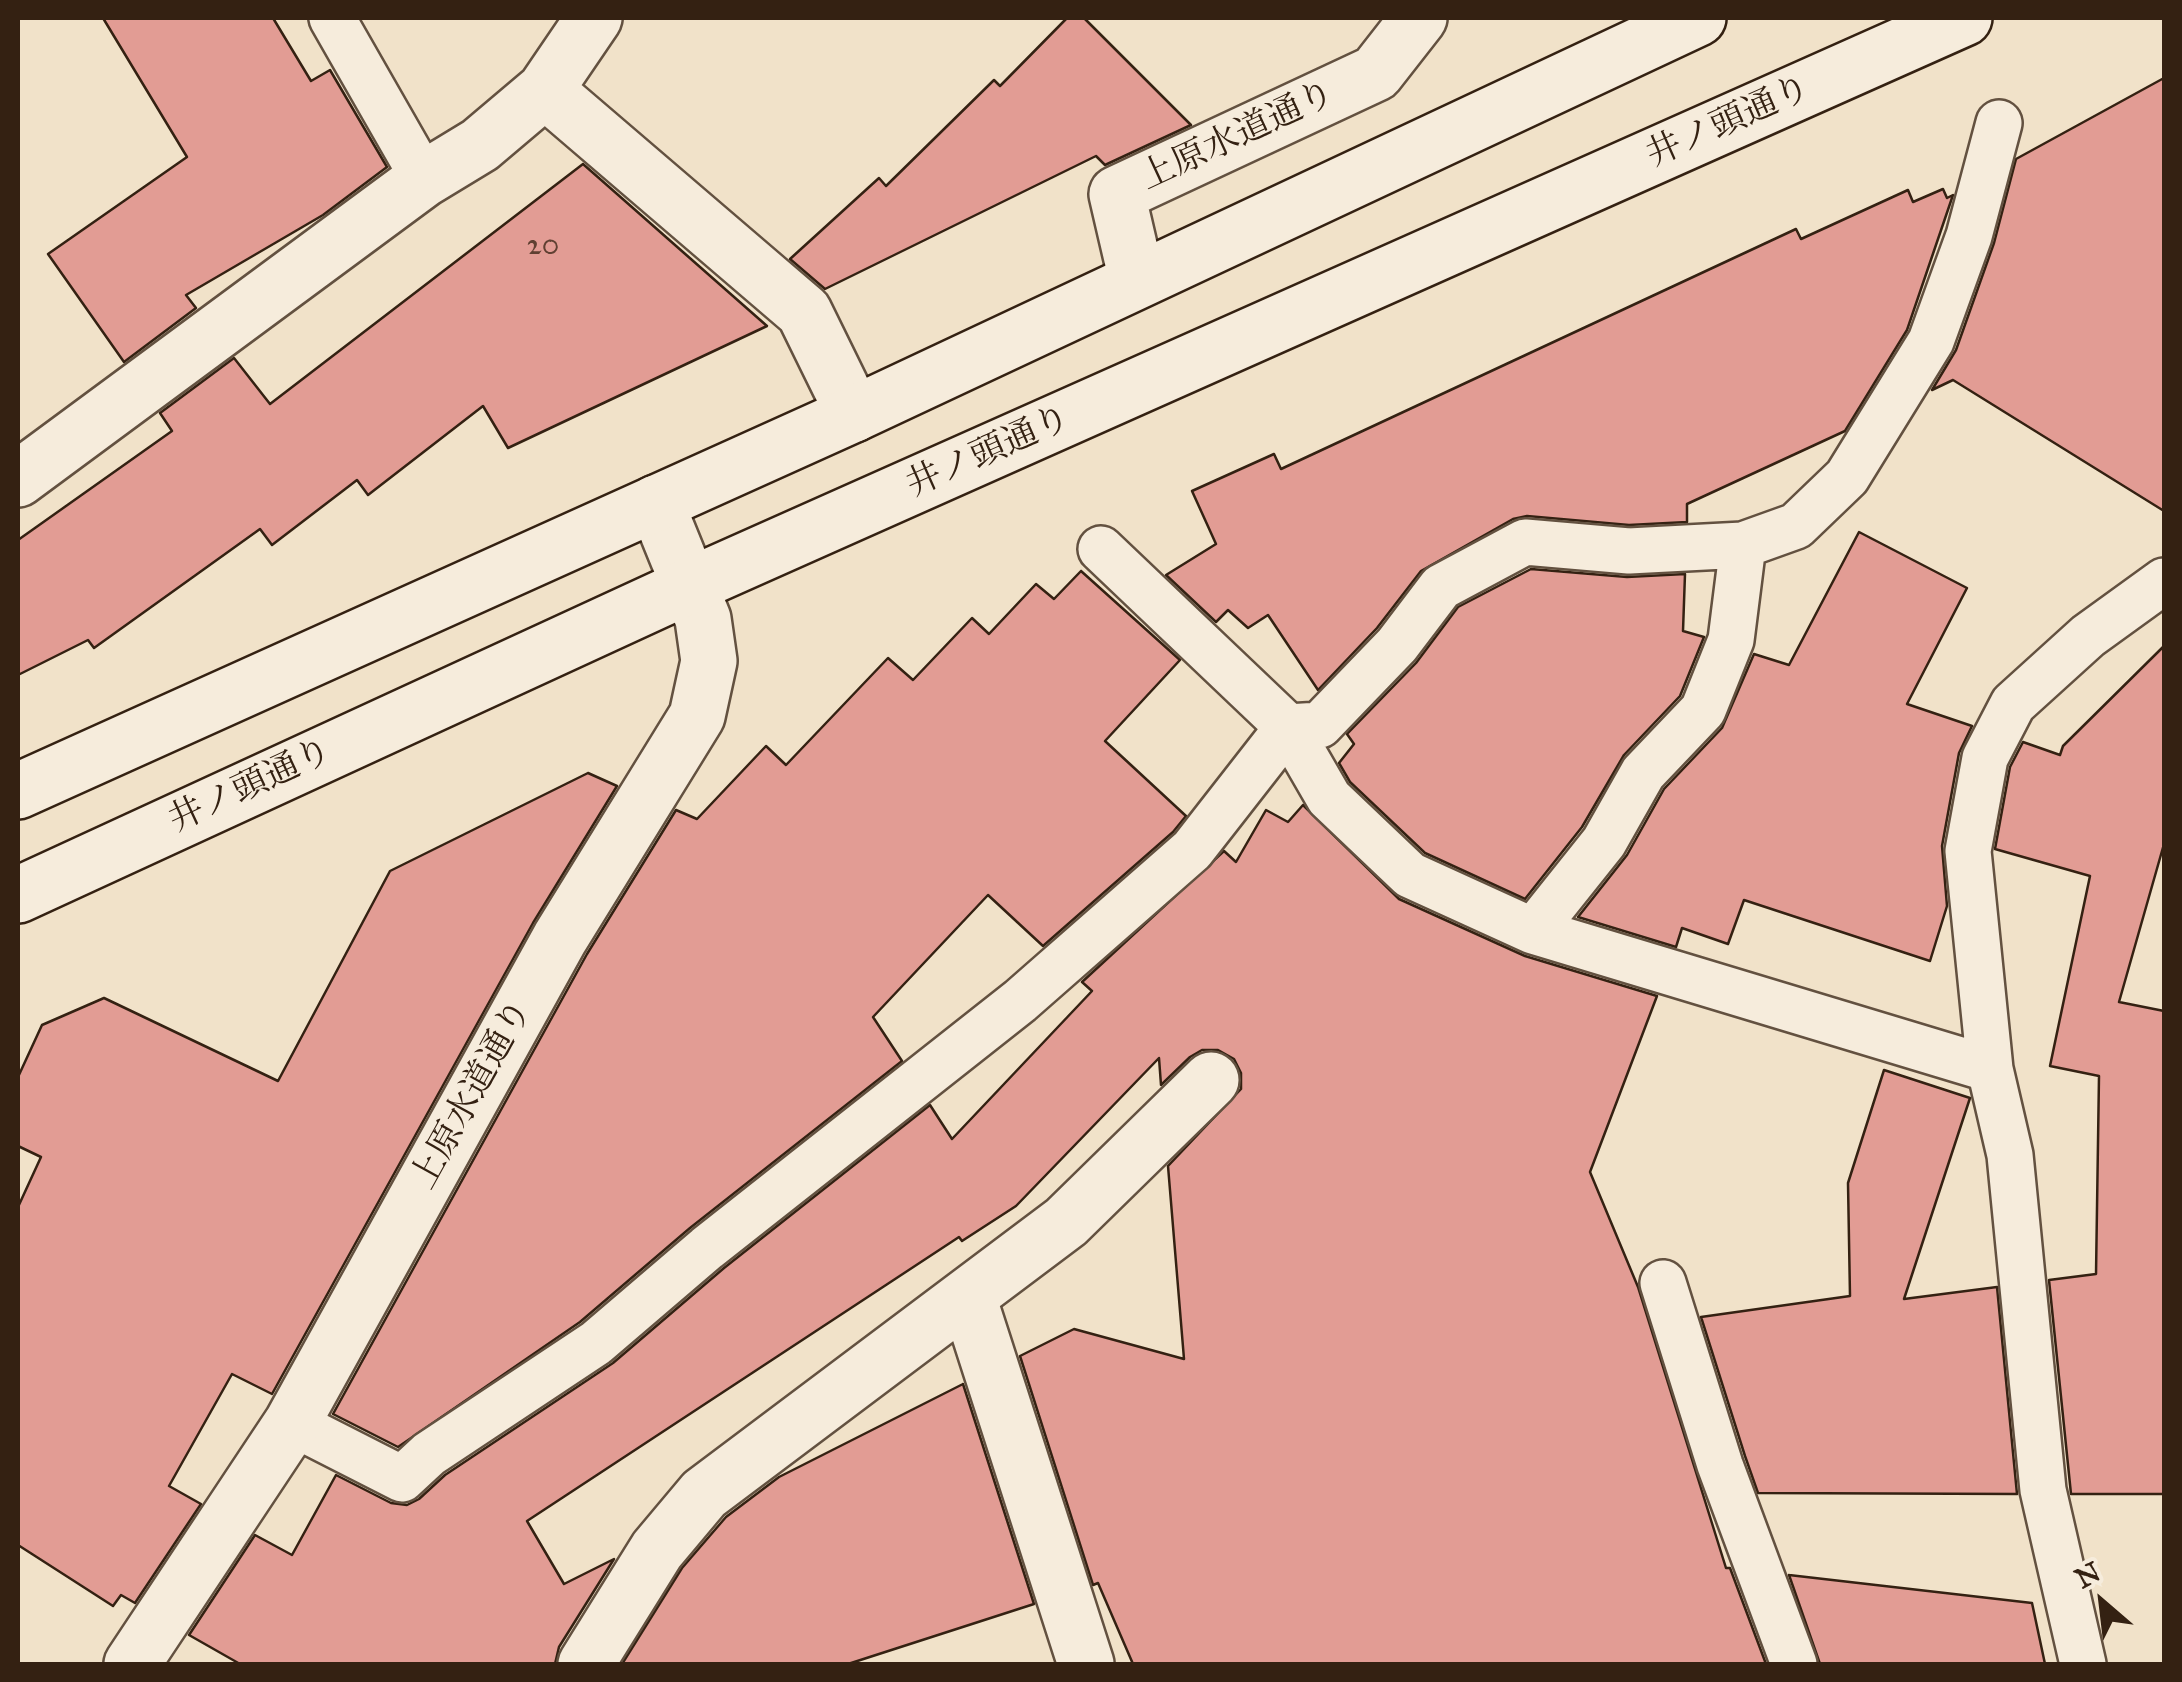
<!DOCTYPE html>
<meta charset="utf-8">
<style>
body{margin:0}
#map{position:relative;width:2182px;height:1682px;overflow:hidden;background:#f1e2c9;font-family:"IM FELL Great Primer",serif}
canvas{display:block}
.frame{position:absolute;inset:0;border:20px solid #342112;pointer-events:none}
.north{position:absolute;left:2052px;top:1552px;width:100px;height:100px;-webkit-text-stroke:8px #f6ecdc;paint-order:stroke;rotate:332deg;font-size:28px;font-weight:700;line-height:40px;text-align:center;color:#342112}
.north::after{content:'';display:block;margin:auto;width:35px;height:45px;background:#342112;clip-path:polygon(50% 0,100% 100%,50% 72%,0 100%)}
</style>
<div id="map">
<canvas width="2182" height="1682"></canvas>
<div class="frame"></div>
<div class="north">N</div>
</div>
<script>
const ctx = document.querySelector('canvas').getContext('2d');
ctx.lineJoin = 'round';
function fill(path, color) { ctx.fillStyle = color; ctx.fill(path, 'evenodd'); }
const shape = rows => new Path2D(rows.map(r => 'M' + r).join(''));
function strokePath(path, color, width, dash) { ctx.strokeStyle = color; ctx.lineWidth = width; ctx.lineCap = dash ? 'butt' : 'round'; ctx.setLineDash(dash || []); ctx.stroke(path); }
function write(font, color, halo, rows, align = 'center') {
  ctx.font = font + ' "IM FELL Great Primer","Noto Serif JP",serif'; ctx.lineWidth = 9; ctx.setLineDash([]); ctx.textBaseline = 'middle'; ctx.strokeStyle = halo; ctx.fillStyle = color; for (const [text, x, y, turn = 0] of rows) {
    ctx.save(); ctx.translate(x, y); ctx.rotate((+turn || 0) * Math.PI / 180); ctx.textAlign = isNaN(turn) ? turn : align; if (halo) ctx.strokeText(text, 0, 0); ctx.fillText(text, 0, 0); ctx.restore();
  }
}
const building = shape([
 [103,18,273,18,311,81,330,70,387,167,323,215,186,295,196,308,124,362,48,254,187,157,103,18],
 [1067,18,1084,18,1191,125,1105,165,1096,156,825,289,790,259,879,178,886,186,994,80,1000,86,1067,18],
 [2164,78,2164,511,1953,380,1932,390,1956,350,1994,243,2016,159,2164,78],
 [583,164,767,326,508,448,483,406,368,495,357,480,272,545,260,529,94,648,88,640,18,675,18,540,172,431,160,413,234,358,270,404,583,164],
 [1943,189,1947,198,1953,195,1907,330,1845,431,1687,504,1687,522,1629,525,1527,516,1513,519,1421,571,1377,628,1318,690,1268,615,1248,628,1228,610,1216,622,1166,575,1216,544,1192,491,1274,454,1281,469,1796,229,1801,239,1908,190,1913,202,1943,189],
 [1859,532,1967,588,1907,704,1972,726,1959,753,1942,846,1947,906,1930,961,1744,900,1728,944,1682,928,1676,947,1578,917,1627,855,1664,789,1722,728,1754,654,1789,665,1859,532],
 [1531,569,1627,577,1685,574,1683,631,1704,637,1680,696,1624,755,1582,827,1525,899,1425,853,1350,782,1339,763,1354,744,1347,734,1416,663,1458,607,1531,569],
 [1081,571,1180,660,1105,741,1186,816,1173,832,1043,946,988,895,873,1017,902,1061,690,1228,580,1322,398,1447,333,1414,587,954,676,810,697,819,766,746,786,765,888,658,913,680,972,618,989,634,1036,584,1054,599,1081,571],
 [2164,646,2164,844,2119,1002,2164,1011,2164,1494,2071,1494,2049,1280,2096,1274,2099,1076,2050,1066,2090,876,1995,849,2010,767,2023,742,2060,755,2063,746,2164,646],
 [588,773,617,786,533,923,272,1394,232,1374,169,1486,201,1504,135,1603,121,1595,113,1606,18,1545,18,1207,41,1157,18,1146,18,1077,42,1025,104,998,278,1081,390,871,588,773],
 [1303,805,1399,899,1525,956,1657,996,1590,1172,1638,1287,1726,1568,1730,1568,1766,1664,1133,1664,1098,1583,1093,1585,1020,1356,1074,1329,1184,1359,1168,1166,1241,1089,1241,1073,1234,1059,1218,1050,1202,1050,1190,1057,1161,1085,1159,1058,1016,1206,962,1241,959,1237,527,1521,564,1584,614,1559,559,1647,555,1664,240,1664,189,1635,255,1535,292,1555,336,1475,391,1503,407,1505,419,1499,445,1475,613,1363,724,1268,930,1105,952,1139,1092,991,1082,982,1224,851,1236,862,1266,810,1288,822,1303,805],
 [1884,1070,1970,1098,1904,1299,1997,1287,2017,1494,1758,1493,1745,1456,1701,1317,1850,1296,1848,1183,1884,1070],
 [963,1384,1034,1604,848,1664,622,1664,682,1568,726,1517,779,1477,963,1384],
 [1789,1575,2032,1603,2045,1664,1820,1664,1789,1575]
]);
fill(building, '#e29c94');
strokePath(building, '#342112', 2.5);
const service = shape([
 [332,18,424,179],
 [1101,549,1288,727,1329,798,1410,875,1533,931,1990,1069],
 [1533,931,1604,842,1643,773,1703,710,1731,640,1743,545],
 [1663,1283,1720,1465,1794,1664],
 [292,1423,402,1479,429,1454,596,1343,707,1248,1020,1001,1192,850,1288,727,1320,725,1397,645,1441,587,1525,542,1629,551,1743,545,1796,526,1847,477,1931,341,1969,236,1999,123],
 [2083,1664,2043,1490,2010,1155,1990,1069,1968,851,1985,758,2013,704,2088,636,2164,581]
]);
const minor = shape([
 [545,90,804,312,854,414],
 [1137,280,1117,194,1376,73,1419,18],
 [18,479,424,179,480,145,545,90,594,18],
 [968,1297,1086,1664],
 [586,1664,657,1550,704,1494,1066,1222,1211,1080]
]);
const tertiary = shape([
 [132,1664,292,1423,560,938,697,716,709,661,703,619,656,503]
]);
const secondary = shape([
 [18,791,854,414,1698,18],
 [18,895,691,585,1964,18]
]);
strokePath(service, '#635140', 50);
strokePath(minor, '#635140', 60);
strokePath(tertiary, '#635140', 60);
strokePath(secondary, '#342112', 60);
strokePath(service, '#f6ecdc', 45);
strokePath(minor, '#f6ecdc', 55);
strokePath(tertiary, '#f6ecdc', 55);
strokePath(secondary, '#f6ecdc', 55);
write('30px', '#604032', null, [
 ["20",543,247]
]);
write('35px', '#342112', '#f6ecdc', [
 ["井ノ頭通り",1729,123,-24],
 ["上原水道通り",1238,137,-25],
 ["井ノ頭通り",989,453,-24],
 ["井ノ頭通り",251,787,-25],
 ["上原水道通り",473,1095,-61]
]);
</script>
